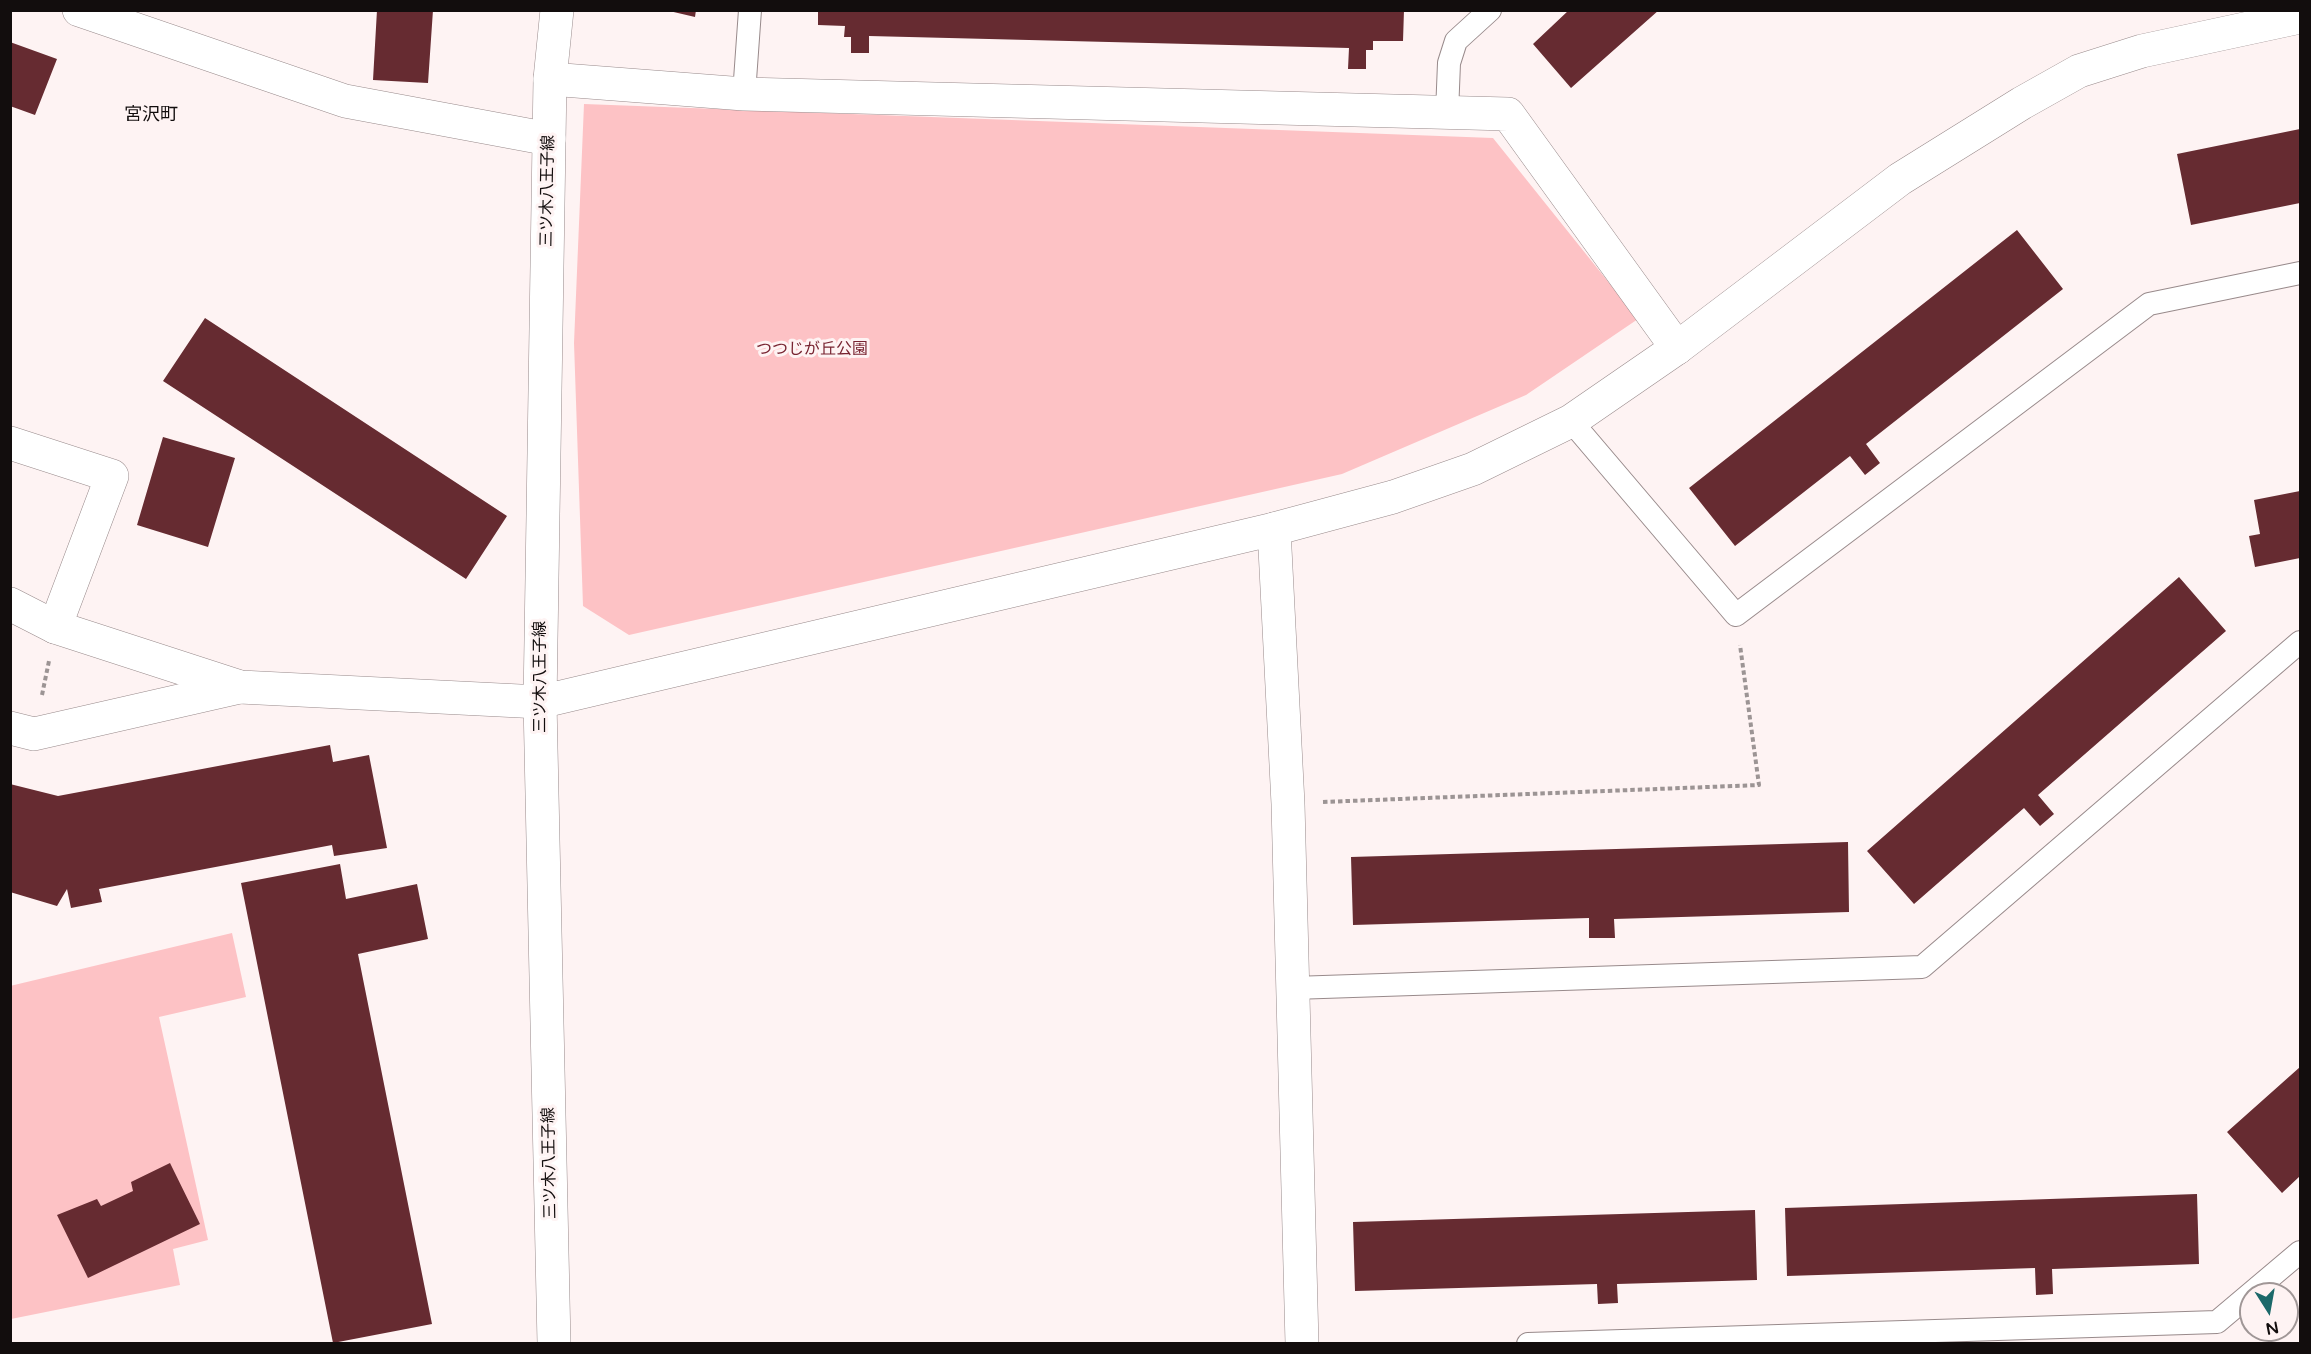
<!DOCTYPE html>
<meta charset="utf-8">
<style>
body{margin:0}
#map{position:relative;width:2311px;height:1354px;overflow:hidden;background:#fef3f3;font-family:"Varela Round",sans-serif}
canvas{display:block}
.frame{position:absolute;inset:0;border:12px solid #120d0d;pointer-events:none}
.north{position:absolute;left:2239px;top:1282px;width:60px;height:60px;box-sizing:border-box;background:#fef3f3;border:2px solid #a09797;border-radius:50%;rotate:169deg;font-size:16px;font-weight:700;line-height:24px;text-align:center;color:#120d0d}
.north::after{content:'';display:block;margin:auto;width:21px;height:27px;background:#1c696a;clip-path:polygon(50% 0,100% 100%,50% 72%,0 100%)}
</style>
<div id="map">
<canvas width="2311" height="1354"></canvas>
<div class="frame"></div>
<div class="north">N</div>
</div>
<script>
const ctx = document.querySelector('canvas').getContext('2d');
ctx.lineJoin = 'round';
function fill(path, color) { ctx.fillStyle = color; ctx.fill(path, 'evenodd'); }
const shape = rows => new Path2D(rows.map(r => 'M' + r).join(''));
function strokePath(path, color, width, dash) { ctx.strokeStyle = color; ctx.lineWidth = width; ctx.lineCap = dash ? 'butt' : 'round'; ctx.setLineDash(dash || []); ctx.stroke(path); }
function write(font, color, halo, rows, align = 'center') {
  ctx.font = font + ' "Varela Round","Noto Sans JP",sans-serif'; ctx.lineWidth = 6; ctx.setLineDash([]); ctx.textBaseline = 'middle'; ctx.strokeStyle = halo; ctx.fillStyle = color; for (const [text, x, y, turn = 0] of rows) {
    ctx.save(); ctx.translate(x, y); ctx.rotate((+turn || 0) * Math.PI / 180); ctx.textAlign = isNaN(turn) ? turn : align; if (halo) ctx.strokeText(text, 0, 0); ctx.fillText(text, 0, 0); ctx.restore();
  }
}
fill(shape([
 [584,104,1493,138,1638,319,1526,395,1342,474,629,635,583,606,574,343],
 [232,933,246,997,159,1017,208,1240,173,1249,180,1285,11,1319,10,986]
]), '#fdc2c5');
fill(shape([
 [377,10,433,10,428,83,373,80],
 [665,10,696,10,695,17],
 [818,10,1404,10,1403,41,1373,41,1373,50,1366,50,1366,69,1348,69,1349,48,869,36,869,53,851,53,851,37,844,37,845,26,818,25],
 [1569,10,1659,10,1571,88,1533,44],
 [10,42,57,59,35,115,10,106],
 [2300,129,2300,203,2191,225,2177,154],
 [2017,230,2063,289,1866,444,1880,463,1865,475,1850,456,1735,546,1689,488],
 [205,318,507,516,466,579,163,381],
 [163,437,235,458,208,547,137,525],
 [2300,491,2300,558,2255,567,2249,536,2260,534,2254,500],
 [2179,577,2226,631,2038,795,2054,814,2040,826,2024,808,1914,904,1867,851],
 [330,745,333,762,369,755,387,848,334,856,332,845,99,889,102,902,71,908,67,889,57,906,10,892,10,784,58,796],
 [1848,842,1849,912,1614,919,1615,938,1589,938,1589,918,1353,925,1351,857],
 [340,864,346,899,417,884,428,939,358,954,432,1324,333,1343,241,883],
 [2300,1067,2300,1176,2282,1193,2227,1132],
 [170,1163,200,1224,88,1278,57,1215,97,1199,101,1206,133,1191,131,1182],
 [2197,1194,2199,1264,2052,1269,2053,1294,2036,1295,2035,1268,1787,1276,1785,1208],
 [1755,1210,1757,1280,1617,1284,1618,1303,1598,1304,1597,1284,1355,1291,1353,1222]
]), '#662b31');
const lane = shape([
 [744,94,750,10],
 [1447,113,1449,63,1456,41,1490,10],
 [1571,421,1736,615,2149,304,2300,273],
 [1293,988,1922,967,2300,642],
 [1528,1344,2217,1322,2300,1252]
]);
const street = shape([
 [79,10,345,101,549,139],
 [550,79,744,94,1508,114,1677,348],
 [10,443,112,476,55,627],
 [1274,529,1288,804,1302,1344],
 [10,728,34,734,240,687]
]);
const secondary = shape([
 [10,604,55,627,240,687,540,702,1274,529,1393,497,1473,469,1571,421,1677,348,1900,179,2022,103,2079,71,2142,51,2300,17],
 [554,1344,540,702,550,79,557,10]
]);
strokePath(lane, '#988a8b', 24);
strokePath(street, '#988a8b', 34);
strokePath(secondary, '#988a8b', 34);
strokePath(shape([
 [42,695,49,661],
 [1323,802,1759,785,1740,645]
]), '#9c9494', 4, [4.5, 3]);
strokePath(lane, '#fff', 22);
strokePath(street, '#fff', 33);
strokePath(secondary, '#fff', 33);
write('16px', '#120d0d', '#fef3f3', [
 ["三ツ木八王子線",548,191,-89],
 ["三ツ木八王子線",541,677,-90],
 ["三ツ木八王子線",550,1163,-91]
]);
write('16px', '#782431', '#fef3f3', [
 ["つつじが丘公園",812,350]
]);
write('18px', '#120d0d', '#fef3f3', [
 ["宮沢町",151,115]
]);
</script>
